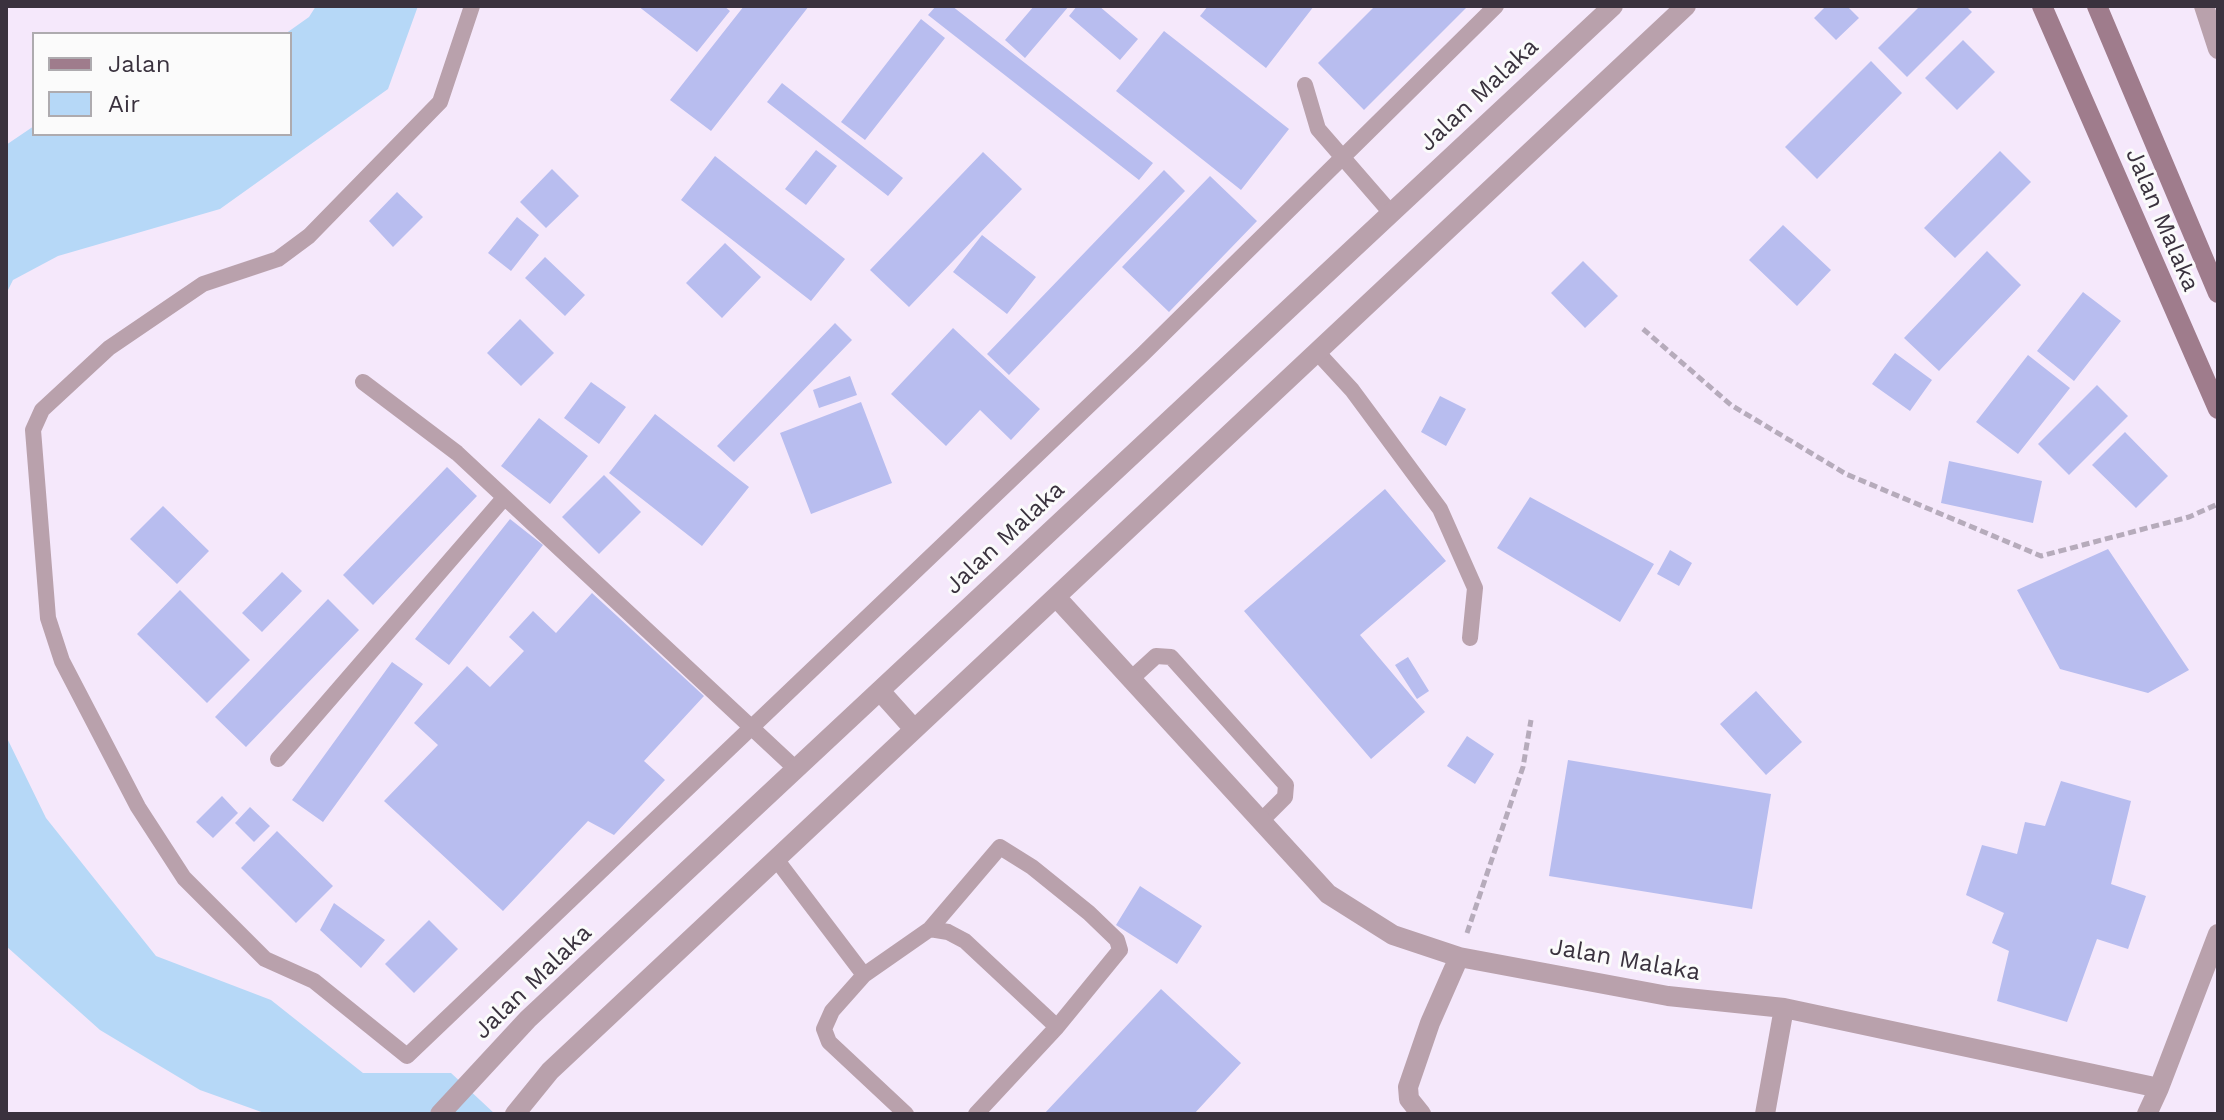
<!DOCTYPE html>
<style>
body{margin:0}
#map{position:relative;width:2224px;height:1120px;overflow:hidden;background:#f5e8fb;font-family:"Work Sans",sans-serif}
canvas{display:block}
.frame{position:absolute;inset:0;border:8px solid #3a323e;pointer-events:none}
.legend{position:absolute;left:32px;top:32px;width:260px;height:104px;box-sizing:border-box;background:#fbfbfb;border:2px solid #aeabaf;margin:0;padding:10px 14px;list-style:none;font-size:24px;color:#3a323e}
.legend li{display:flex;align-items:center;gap:16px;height:40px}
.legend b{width:40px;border:2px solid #aeabaf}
</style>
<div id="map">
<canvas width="2224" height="1120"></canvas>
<div class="frame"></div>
<ul class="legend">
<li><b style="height:10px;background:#9f7c8c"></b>Jalan</li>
<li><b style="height:22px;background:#b6d8f7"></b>Air</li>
</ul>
</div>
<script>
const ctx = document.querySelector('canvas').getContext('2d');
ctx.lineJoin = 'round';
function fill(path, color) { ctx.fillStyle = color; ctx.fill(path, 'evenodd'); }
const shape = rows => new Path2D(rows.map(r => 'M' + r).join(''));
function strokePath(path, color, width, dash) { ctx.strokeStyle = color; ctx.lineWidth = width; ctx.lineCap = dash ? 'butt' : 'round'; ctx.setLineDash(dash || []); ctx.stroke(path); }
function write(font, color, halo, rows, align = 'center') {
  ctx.font = font + ' "Work Sans",sans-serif'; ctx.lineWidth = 6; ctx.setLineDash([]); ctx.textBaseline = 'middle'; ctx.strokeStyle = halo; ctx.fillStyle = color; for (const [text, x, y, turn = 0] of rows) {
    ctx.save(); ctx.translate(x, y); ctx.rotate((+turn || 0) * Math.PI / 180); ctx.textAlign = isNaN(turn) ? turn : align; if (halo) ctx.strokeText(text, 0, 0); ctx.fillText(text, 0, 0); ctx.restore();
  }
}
fill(shape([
 [316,6,418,6,388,89,220,209,58,256,13,280,6,294,6,145,34,126,34,134,290,134,290,34,285,34,309,17],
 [6,736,46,818,156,956,271,1000,363,1073,451,1073,495,1114,267,1114,200,1090,100,1030,6,946]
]), '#b6d8f7');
fill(shape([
 [638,6,724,6,730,11,697,52],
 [744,6,809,6,711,131,670,100],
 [936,6,952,6,1153,163,1139,180,928,15],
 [1034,6,1069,6,1025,58,1005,40],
 [1077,6,1099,6,1138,39,1120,60,1069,16],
 [1208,6,1314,6,1266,68,1200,16],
 [1375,6,1468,6,1364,110,1318,63],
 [1826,6,1847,6,1859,18,1836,40,1814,18],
 [1920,6,1966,6,1972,12,1907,77,1878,48],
 [921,19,945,38,865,140,841,122],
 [1164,31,1289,129,1241,190,1116,91],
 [1963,40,1995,72,1957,110,1925,78],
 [1871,61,1902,93,1817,179,1785,147],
 [782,83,903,178,888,196,767,102],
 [816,150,837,166,806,205,785,189],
 [2000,151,2031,182,1955,258,1924,228],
 [983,152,1022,189,909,307,870,270],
 [715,156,845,259,811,301,681,200],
 [552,169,579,196,546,228,520,202],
 [1164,170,1185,191,1009,375,987,354],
 [1210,176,1257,221,1169,312,1122,267],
 [397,192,423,217,393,247,369,221],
 [517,217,539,235,511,271,488,253],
 [1783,225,1831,270,1797,306,1749,260],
 [982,235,1036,277,1007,314,953,272],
 [725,243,761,277,722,318,686,283],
 [1987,251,2021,285,1939,371,1904,338],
 [545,257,585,295,565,316,525,278],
 [1583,261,1618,296,1585,328,1551,293],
 [2083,292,2121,321,2074,381,2037,351],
 [520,319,554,353,521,386,487,353],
 [835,323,852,340,734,462,717,446],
 [953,328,1040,409,1011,440,980,410,946,446,891,394],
 [1895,353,1932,380,1910,411,1872,384],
 [2028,355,2070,388,2018,454,1976,422],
 [850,376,857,395,819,408,813,390],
 [591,382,626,407,599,444,564,418],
 [2097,385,2128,416,2069,475,2038,444],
 [1440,396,1466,409,1446,446,1421,432],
 [861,402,892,483,811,514,780,433],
 [655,414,749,487,702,546,609,473],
 [539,418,588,456,550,504,501,466],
 [2125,432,2168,476,2136,508,2092,465],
 [1949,461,2042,481,2033,523,1941,503],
 [447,467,477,496,373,605,343,575],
 [604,475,641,512,599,554,562,517],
 [1385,489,1446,561,1360,635,1425,712,1371,759,1244,611],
 [1530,497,1654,564,1620,622,1497,548],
 [163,506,209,551,177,584,130,539],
 [510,519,543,545,449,665,415,639],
 [2108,549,2189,670,2148,693,2060,669,2017,590],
 [1670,550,1692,563,1679,586,1657,574],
 [282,572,302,591,262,632,242,613],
 [180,590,250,660,207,703,137,634],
 [592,593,704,696,644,761,665,780,614,835,588,821,503,911,384,801,438,745,414,723,467,666,490,687,524,651,509,637,533,611,556,633],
 [328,599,359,630,246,747,215,717],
 [1408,657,1429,691,1417,699,1395,665],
 [392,662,423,684,323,822,292,800],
 [1756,691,1802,742,1766,775,1720,724],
 [1467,736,1494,754,1475,784,1447,766],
 [1568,760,1771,794,1752,909,1549,876],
 [2061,781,2131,801,2111,884,2146,896,2128,949,2097,939,2067,1022,1997,1001,2009,951,1992,943,2004,913,1966,895,1982,845,2017,854,2025,822,2045,826],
 [222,796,238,813,213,838,196,822],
 [250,807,270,826,254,842,235,823],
 [277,831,333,886,296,923,241,868],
 [1140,886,1202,926,1177,964,1116,925],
 [334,903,385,940,361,968,320,930],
 [429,920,458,949,414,993,385,964],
 [1161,989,1241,1063,1194,1114,1044,1114]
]), '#b8bdef');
strokePath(shape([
 [1643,329,1731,405,1846,474,2041,556,2189,517,2218,504],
 [1467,933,1523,767,1531,720]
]), '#b6abbb', 5, [8, 4]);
strokePath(shape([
 [472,6,440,102,309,236,278,259,203,284,109,348,42,410,33,430,48,618,62,661,138,807,184,878,265,959,314,981,407,1056,1143,354,1496,6],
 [1305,85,1318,129,1391,213],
 [1317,352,1352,390,1440,509,1475,588,1470,638],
 [363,382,457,453,796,769],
 [1132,678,1156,656,1171,657,1286,785,1285,797,1261,821],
 [278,759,504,498],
 [776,859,864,975],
 [930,929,948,932,965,941,1057,1027,976,1114],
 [906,1114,829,1042,824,1029,832,1011,864,975,930,929,1000,847,1032,867,1089,913,1117,940,1120,950,1057,1027]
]), '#b9a1ac', 16);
strokePath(shape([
 [2204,6,2218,49],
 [1056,597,1328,894,1393,935,1459,957,1668,996,1784,1008,2159,1088,2218,934],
 [880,691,914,729],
 [440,1114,528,1019,1613,6],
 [515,1114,550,1071,1686,6],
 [1421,1114,1409,1099,1408,1087,1430,1023,1459,957],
 [1765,1114,1784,1008],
 [2147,1114,2159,1088]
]), '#b9a1ac', 20);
strokePath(shape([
 [2042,6,2218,409],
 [2097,6,2218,293]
]), '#9f7c8c', 20);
write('24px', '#3a323e', '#fbfbfb', [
 ["Jalan Malaka",1479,95,-43],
 ["Jalan Malaka",2162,220,67],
 ["Jalan Malaka",1005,538,-43],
 ["Jalan Malaka",1625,960,10],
 ["Jalan Malaka",533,982,-44]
]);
</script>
